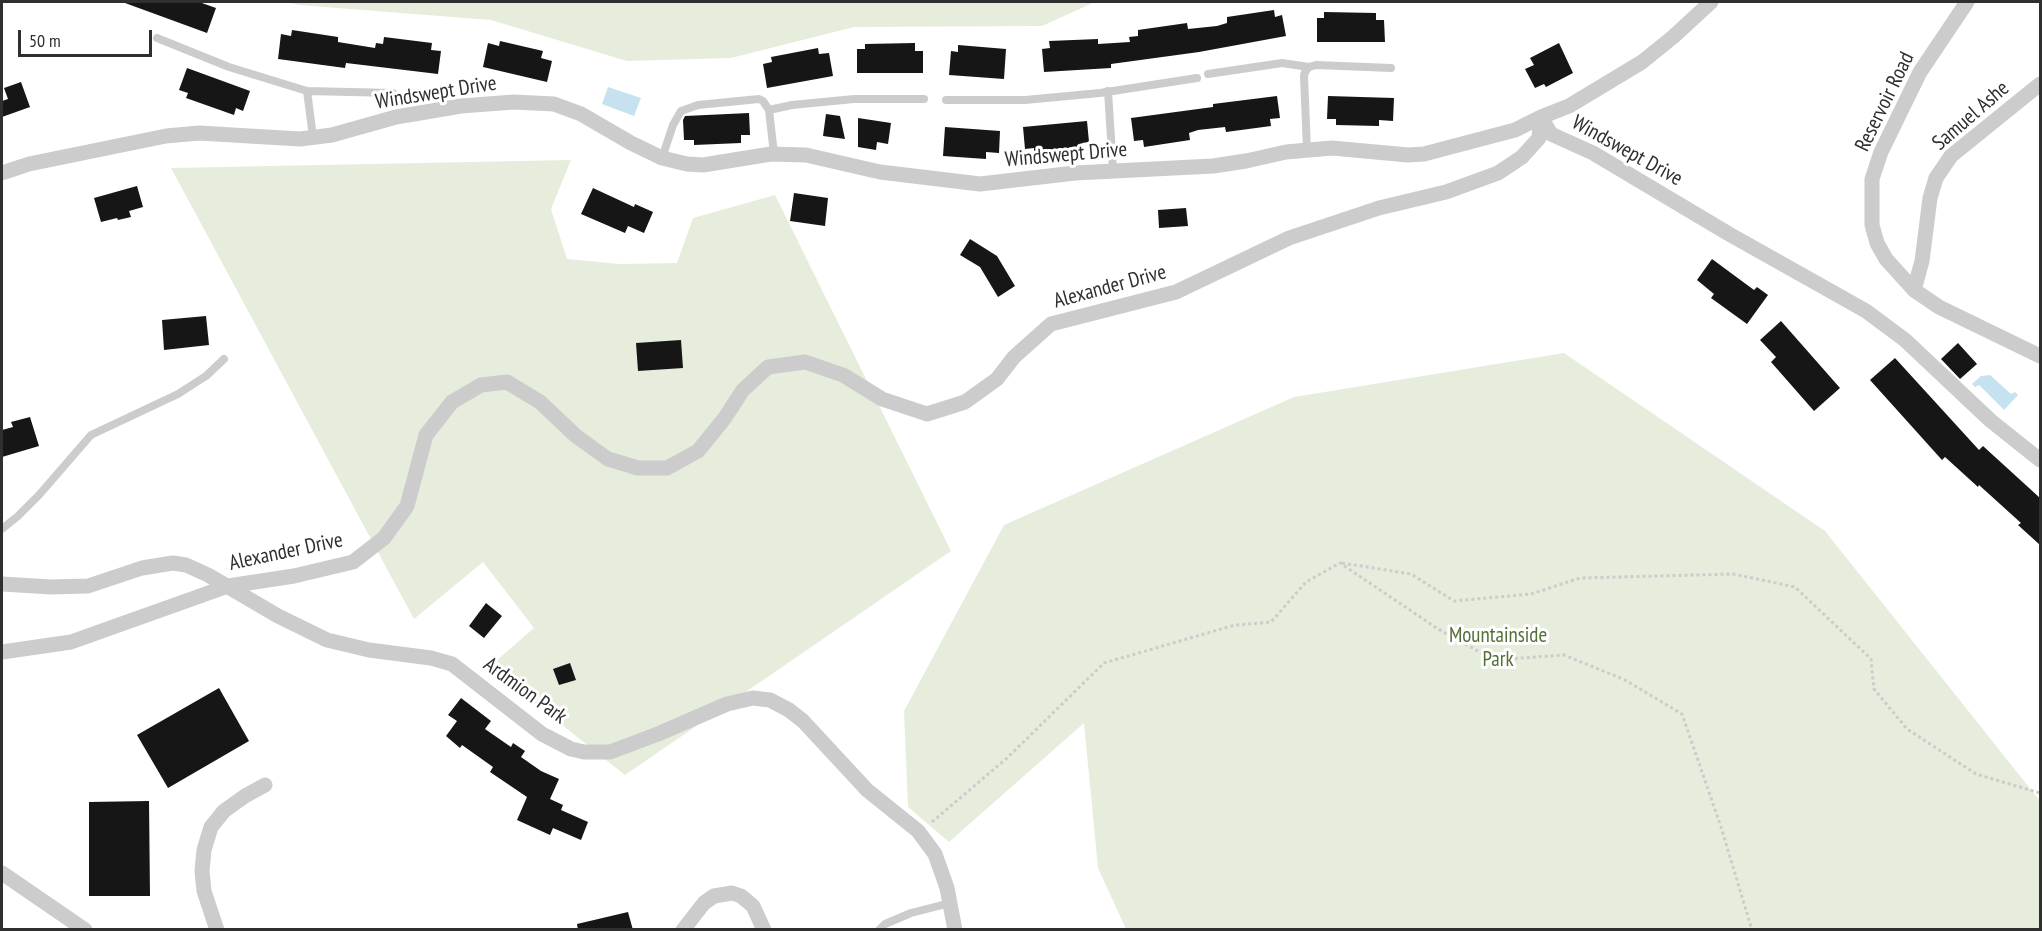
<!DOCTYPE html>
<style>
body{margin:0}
#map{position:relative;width:2042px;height:931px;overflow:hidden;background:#fff;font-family:"PT Sans Narrow",sans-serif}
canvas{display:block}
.frame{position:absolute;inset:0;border:3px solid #2f2f2f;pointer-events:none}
.scale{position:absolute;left:18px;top:30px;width:134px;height:27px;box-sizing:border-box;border:3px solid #2f2f2f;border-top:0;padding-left:8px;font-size:18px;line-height:21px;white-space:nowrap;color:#2f2f2f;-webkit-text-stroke:4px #fff;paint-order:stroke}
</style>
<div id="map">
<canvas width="2042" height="931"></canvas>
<div class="frame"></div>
<div class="scale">50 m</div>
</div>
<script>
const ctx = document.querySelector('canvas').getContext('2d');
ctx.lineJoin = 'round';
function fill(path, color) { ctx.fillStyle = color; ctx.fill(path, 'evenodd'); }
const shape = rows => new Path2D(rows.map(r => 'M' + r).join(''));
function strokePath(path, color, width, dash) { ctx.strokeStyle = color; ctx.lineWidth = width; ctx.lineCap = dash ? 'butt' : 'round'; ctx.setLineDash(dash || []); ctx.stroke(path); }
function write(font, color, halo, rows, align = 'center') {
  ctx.font = font + ' "PT Sans Narrow",sans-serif'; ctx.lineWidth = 6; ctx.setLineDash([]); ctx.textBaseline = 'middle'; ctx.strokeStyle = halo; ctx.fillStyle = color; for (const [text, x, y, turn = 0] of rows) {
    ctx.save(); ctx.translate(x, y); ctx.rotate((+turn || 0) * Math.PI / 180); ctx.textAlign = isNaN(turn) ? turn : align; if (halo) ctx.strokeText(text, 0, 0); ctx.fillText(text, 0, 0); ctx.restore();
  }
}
fill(shape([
 [287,2,1095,2,1042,26,854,27,731,58,627,61,491,20,299,5],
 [571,160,551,209,567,259,620,264,677,263,693,218,775,195,951,551,625,775,489,667,534,628,483,562,414,619,171,168],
 [1564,353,1825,531,2040,801,2040,929,1126,929,1098,868,1084,723,949,842,908,807,904,711,1004,525,1294,397]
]), '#e6eddc');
fill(shape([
 [608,87,641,98,634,116,602,104],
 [1990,375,2011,394,2015,392,2018,395,2004,410,1979,385,1975,387,1972,384,1981,376]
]), '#c6e1ef');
fill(shape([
 [125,2,199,2,216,8,207,33,125,3],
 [1274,10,1275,17,1282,15,1286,36,1199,52,1111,64,1111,68,1044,72,1042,49,1050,48,1049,41,1098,39,1098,44,1130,42,1129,37,1138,36,1138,30,1187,23,1188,29,1217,26,1227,23,1227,17],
 [1324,12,1376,13,1376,20,1384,20,1385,42,1317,42,1317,18,1324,18],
 [292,30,338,37,338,42,375,48,376,43,383,44,384,37,432,43,431,50,441,51,438,74,346,63,345,68,278,59,281,34,291,36],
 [500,41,543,51,541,58,552,61,547,82,483,67,488,43,499,46],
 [915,43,915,51,923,51,923,73,857,73,857,49,865,49,865,44],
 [1559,43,1573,73,1546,87,1544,84,1535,88,1525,69,1534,65,1530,58],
 [958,45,1006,49,1004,79,949,75,951,51,958,52],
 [818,48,819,54,829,53,833,76,767,88,763,64,772,62,771,57],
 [187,68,250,91,243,111,236,108,234,115,186,98,188,93,179,90],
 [21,82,30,107,2,117,2,101,8,99,4,88],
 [1277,96,1280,118,1270,119,1271,126,1226,132,1225,127,1198,130,1189,133,1190,140,1144,147,1143,140,1134,141,1131,118,1213,107,1213,104],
 [1328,96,1394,98,1393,121,1379,120,1379,126,1336,125,1336,119,1327,119],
 [749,113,750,135,741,135,741,143,694,145,694,140,684,140,683,120,685,116],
 [826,114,840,116,845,139,823,136],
 [858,118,891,123,888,144,877,142,876,150,858,147],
 [1087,121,1089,142,1082,143,1083,149,1034,154,1034,148,1025,149,1023,127],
 [945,127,1000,131,999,153,986,152,986,159,943,156],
 [137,186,143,207,129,211,131,217,118,220,117,218,101,222,94,198],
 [593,188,634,207,635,204,653,212,644,233,628,226,625,233,581,214],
 [794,193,828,198,825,226,790,221],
 [1186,208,1188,226,1159,228,1158,210],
 [970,239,997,256,1015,286,998,297,980,267,960,255],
 [1712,259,1754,290,1757,287,1768,295,1747,324,1711,298,1714,294,1697,280],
 [206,316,209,345,164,350,162,320],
 [1781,321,1840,388,1814,411,1771,362,1776,357,1760,340],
 [681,340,683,368,638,371,636,343],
 [1958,343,1977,364,1960,379,1941,359],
 [1895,358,1979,450,1983,446,2040,498,2040,545,2018,525,2021,523,1979,485,1978,487,1945,457,1942,460,1870,380],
 [30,417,39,446,2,457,2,430,13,427,11,422],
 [486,603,502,616,484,638,469,626],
 [570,663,576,680,559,685,553,669],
 [219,688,249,741,168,788,137,735],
 [461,698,491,721,485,729,511,747,513,743,525,751,521,757,541,771,559,779,550,799,563,805,561,810,588,822,581,840,553,828,550,835,517,820,527,797,490,772,493,767,462,745,460,748,446,736,457,721,448,715],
 [149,801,150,896,89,896,89,802],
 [628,912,633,930,578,930,577,924]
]), '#161616');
strokePath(shape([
 [1342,563,1411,574,1454,601,1531,594,1580,578,1733,574,1795,587,1871,659,1874,689,1907,729,1976,774,2040,793],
 [932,822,1007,758,1104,663,1235,625,1271,622,1306,582,1340,563,1438,629,1494,660,1564,655,1625,680,1682,714,1721,827,1752,930]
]), '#ccc', 3, [3, 3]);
strokePath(shape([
 [157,38,229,67,307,91,393,93],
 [1208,74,1282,63,1309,67],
 [307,91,313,137],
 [1108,91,1113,170],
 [946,100,1025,100,1100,93,1197,78],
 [769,110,792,105,854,99,924,99],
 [1307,150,1304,76,1305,72,1309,67,1316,65,1391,68],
 [662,158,673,125,681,111,698,105,759,99,763,101,769,110,774,154],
 [2,529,18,516,39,495,91,435,178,394,206,376,224,359],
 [879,930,885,924,911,913,950,903]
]), '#ccc', 8);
strokePath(shape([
 [1967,2,1920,72,1881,152,1872,179,1872,225,1877,243,1886,259,1914,290,1939,307,2040,356],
 [2,173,29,164,166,136,199,133,300,139,332,135,396,117,461,106,514,102,554,104,581,114,631,143,662,158,687,164,703,165,771,154,806,155,880,172,980,184,1075,173,1213,166,1246,161,1286,152,1332,148,1408,155,1424,154,1515,130,1541,117,1551,134,1593,153,1729,234,1866,311,1905,340,1991,421,2040,460],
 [1914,290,1922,261,1930,198,1936,178,1951,156,2040,84],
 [2,584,51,587,88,586,142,568,173,563,186,565,208,575,278,616,327,640,369,650,431,658,452,664,542,734,571,749,584,752,610,752,658,734,727,704,753,698,770,700,789,710,803,721,867,790,918,831,935,854,947,888,955,930],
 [2,652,71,642,228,586,294,576,353,562,384,538,407,506,426,435,452,402,481,385,507,382,540,402,576,436,608,459,638,468,667,468,698,451,724,419,743,390,768,367,805,362,843,375,882,399,927,414,965,402,997,379,1014,357,1051,324,1176,292,1289,238,1379,208,1446,192,1498,173,1522,157,1539,138,1541,117,1569,106,1642,62,1673,37,1711,2],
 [2,873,85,930],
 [217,930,204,891,202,871,204,850,211,827,224,811,245,796,265,785],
 [683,930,704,903,714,896,732,893,741,896,753,906,764,930]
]), '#ccc', 15);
write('21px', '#2f2f2f', '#fff', [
 ["Windswept Drive",436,93,-9],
 ["Reservoir Road",1885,102,-64],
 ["Samuel Ashe",1971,116,-41],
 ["Windswept Drive",1627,151,29],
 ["Windswept Drive",1066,155,-5],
 ["Alexander Drive",1110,287,-15],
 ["Alexander Drive",286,552,-12],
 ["Ardmion Park",525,691,36]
]);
write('21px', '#556f38', '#fff', [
 ["Mountainside",1498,636],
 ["Park",1498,660]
]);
</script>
